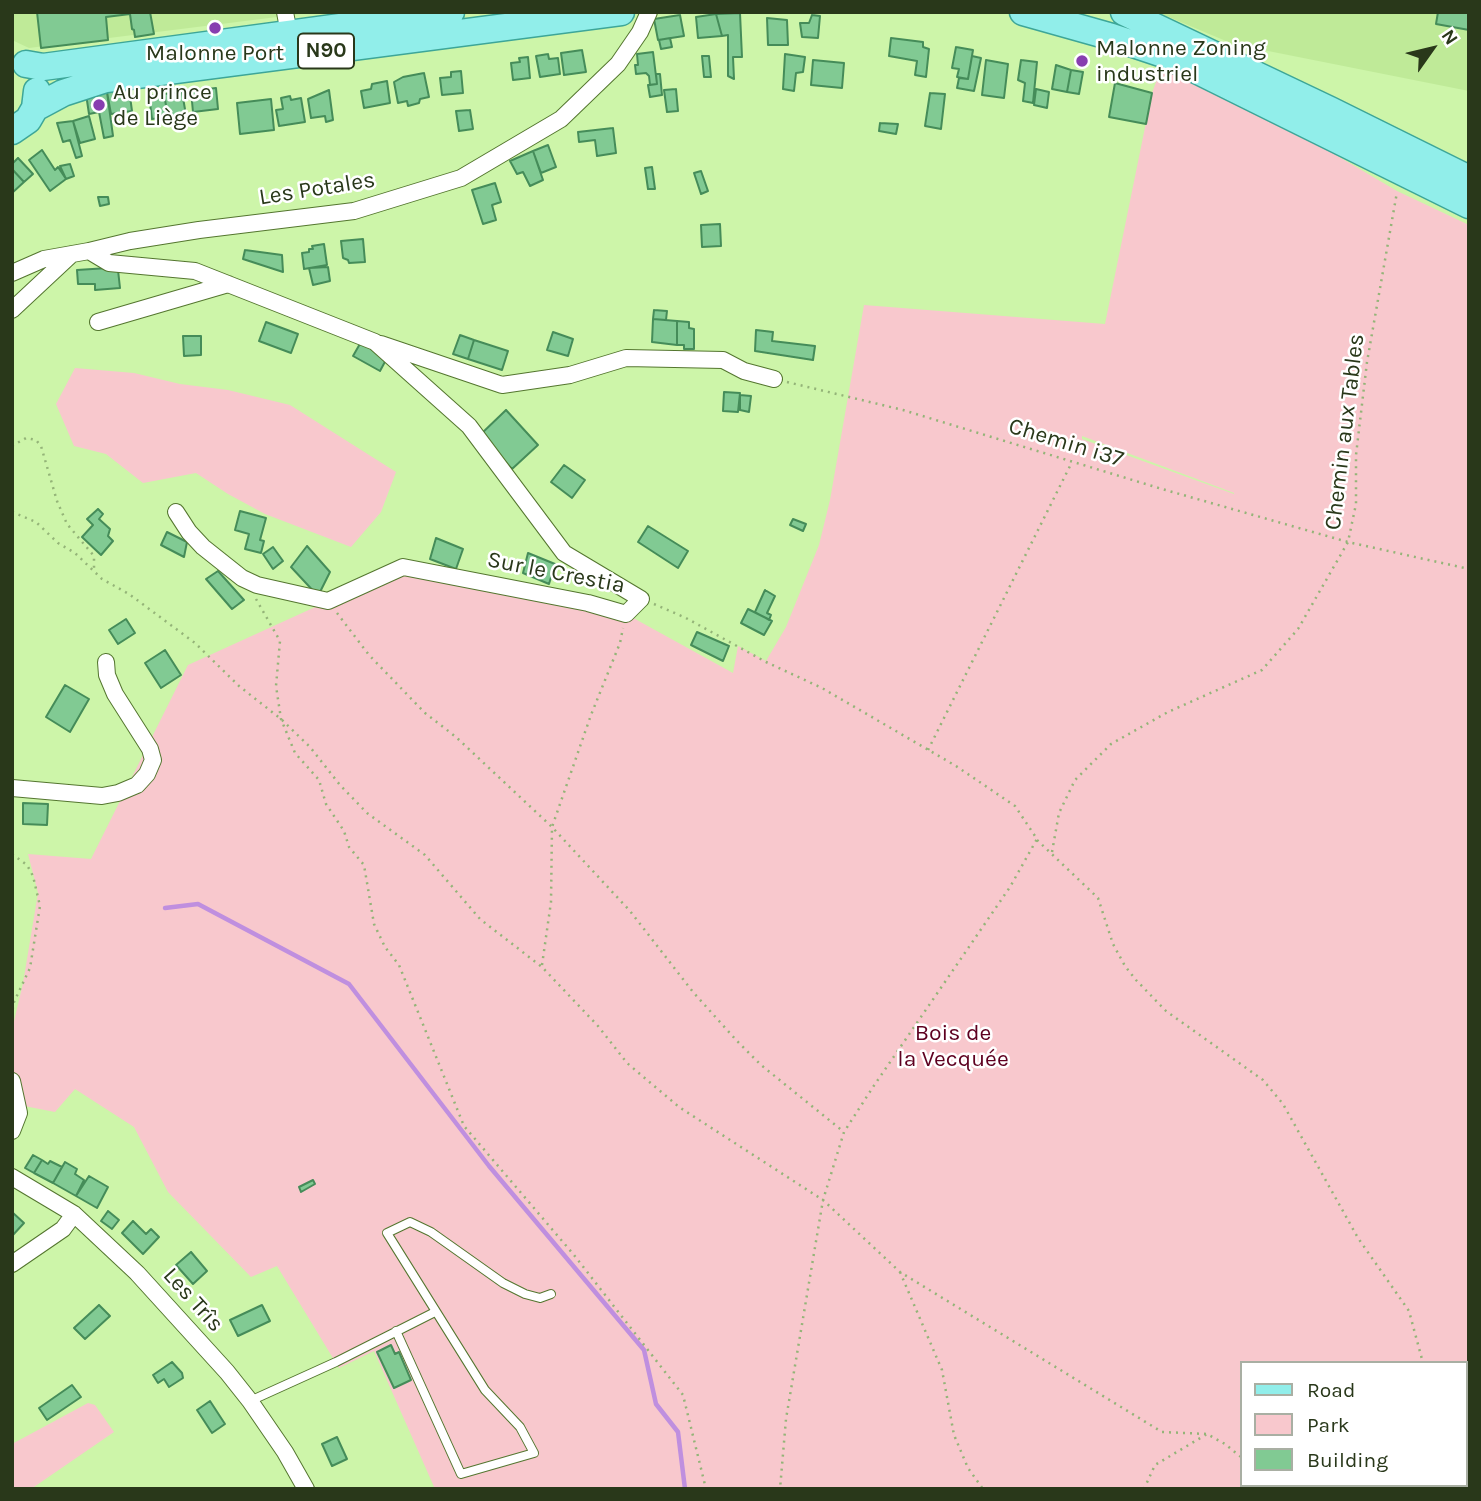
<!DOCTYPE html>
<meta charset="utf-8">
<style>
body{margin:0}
#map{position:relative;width:1481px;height:1501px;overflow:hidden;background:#cdf5a9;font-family:Karla,sans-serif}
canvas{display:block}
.frame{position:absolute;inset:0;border:14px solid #29381a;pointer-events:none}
.legend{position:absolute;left:1240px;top:1361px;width:228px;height:126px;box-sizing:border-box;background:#fff;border:2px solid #a9afa3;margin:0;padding:9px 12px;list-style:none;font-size:21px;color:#29381a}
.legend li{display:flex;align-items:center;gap:14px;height:35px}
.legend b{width:35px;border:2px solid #a9afa3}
.north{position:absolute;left:1397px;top:14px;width:70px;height:70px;-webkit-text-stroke:5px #fff;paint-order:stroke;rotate:56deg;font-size:19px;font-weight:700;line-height:28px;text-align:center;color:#29381a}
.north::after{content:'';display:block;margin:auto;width:24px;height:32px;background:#29381a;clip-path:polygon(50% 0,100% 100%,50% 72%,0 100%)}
</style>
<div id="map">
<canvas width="1481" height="1501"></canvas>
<div class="frame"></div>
<ul class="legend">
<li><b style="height:9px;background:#91eeea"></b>Road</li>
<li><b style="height:19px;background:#f8c8cd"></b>Park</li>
<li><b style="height:19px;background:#81ca93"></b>Building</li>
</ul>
<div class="north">N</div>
</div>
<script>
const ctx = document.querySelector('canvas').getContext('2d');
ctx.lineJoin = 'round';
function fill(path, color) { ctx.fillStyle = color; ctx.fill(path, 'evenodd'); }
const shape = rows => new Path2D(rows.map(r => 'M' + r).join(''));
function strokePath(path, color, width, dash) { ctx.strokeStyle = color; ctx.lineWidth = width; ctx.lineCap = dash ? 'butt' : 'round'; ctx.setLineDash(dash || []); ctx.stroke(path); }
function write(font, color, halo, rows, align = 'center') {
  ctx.font = font + ' Karla,sans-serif'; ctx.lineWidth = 5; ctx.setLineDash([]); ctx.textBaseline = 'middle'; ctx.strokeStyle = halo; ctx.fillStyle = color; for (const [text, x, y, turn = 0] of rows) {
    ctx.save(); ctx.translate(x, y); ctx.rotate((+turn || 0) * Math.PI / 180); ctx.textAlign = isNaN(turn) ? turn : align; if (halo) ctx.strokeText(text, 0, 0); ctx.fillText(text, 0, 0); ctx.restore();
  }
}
fill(shape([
 [12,12,317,12,29,48,12,40],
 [1157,12,1469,12,1469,91,1233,44]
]), '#bfea98');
fill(shape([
 [1166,55,1397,191,1469,225,1469,1489,435,1489,374,1351,339,1368,277,1266,251,1277,168,1192,134,1127,75,1089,55,1112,19,1105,12,1081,12,1030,23,983,38,893,28,854,91,859,188,665,403,567,626,614,733,673,738,646,766,661,786,627,819,545,830,500,864,305,1105,324,1152,93],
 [1082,436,1234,493,1234,494,1082,439],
 [1241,1363,1465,1363,1465,1485,1241,1485],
 [75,368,134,373,180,384,228,390,290,405,396,472,381,512,351,547,265,514,228,494,196,473,143,483,106,454,74,446,56,404],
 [88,1403,95,1405,114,1432,31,1489,12,1489,12,1444]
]), '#f8c8cd');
strokePath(shape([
 [165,908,198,904,349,984,489,1166,644,1350,656,1404,678,1432,685,1489]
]), '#bf8fdf', 4.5);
const building = shape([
 [37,12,150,12,154,34,135,37,134,30,132,29,130,14,106,17,108,40,41,48,37,12],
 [1438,12,1469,12,1469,30,1436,24,1438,12],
 [740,13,742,57,733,57,734,79,728,76,728,35,722,36,716,14,740,13],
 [716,14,722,36,698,38,696,17,716,14],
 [680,15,684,36,658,40,654,19,680,15],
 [812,15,820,16,818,38,802,37,800,23,809,23,812,15],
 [767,18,787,20,788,45,768,45,767,18],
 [670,38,672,47,661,49,659,40,670,38],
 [891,38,923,42,923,47,929,49,926,77,915,75,917,61,889,56,891,38],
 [956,47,973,50,968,79,957,77,959,69,952,68,956,47],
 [582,50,586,72,564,75,561,53,582,50],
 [653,52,657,84,650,85,649,76,646,73,636,74,635,65,638,65,637,54,653,52],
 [548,54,549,59,558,58,560,74,540,77,536,56,548,54],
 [785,54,805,57,803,72,796,73,794,91,783,89,785,54],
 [702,56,709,56,711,77,704,77,702,56],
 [972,56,981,58,974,91,957,88,959,78,968,79,972,56],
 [528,57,530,78,513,80,511,63,520,62,519,58,528,57],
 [813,60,844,63,842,88,811,85,813,60],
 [986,60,1008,64,1004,98,982,95,986,60],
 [1021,60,1037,62,1033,103,1023,101,1025,83,1018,80,1021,60],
 [1056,65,1071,70,1067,92,1052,89,1056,65],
 [1071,70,1083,72,1079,94,1067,92,1071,70],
 [461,71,463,93,442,95,440,78,451,77,451,72,461,71],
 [424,73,429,97,420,99,419,103,408,106,407,101,398,103,394,82,403,77,424,73],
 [656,74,660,74,662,95,650,97,648,85,657,84,656,74],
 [387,81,390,103,364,108,361,91,371,89,372,84,387,81],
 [1115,83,1152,93,1146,124,1109,117,1115,83],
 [216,88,218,109,193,112,191,91,216,88],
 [129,89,132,111,111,114,107,92,129,89],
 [676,89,678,111,667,112,664,90,676,89],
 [1036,89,1049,92,1047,108,1034,105,1036,89],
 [329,90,333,120,326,122,325,116,311,118,308,99,329,90],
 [107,92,113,136,104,138,99,112,89,114,86,94,107,92],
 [182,92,186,115,168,117,164,94,182,92],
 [930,93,945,94,941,129,925,126,930,93],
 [164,94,168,117,152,119,149,96,164,94],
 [290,96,291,100,301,98,305,122,279,126,276,110,283,109,281,98,290,96],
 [271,99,274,130,240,134,237,103,271,99],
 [470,110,473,129,459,131,456,111,470,110],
 [89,116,95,139,80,143,73,121,89,116],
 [73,121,82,156,76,158,70,140,63,142,57,123,73,121],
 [880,123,898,124,896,134,879,131,880,123],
 [613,128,616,153,597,156,595,140,579,142,578,132,613,128],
 [548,145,556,167,541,173,533,151,548,145],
 [42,150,55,170,58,167,66,179,50,191,29,160,42,150],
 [533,151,543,180,530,186,523,172,517,174,510,161,533,151],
 [18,158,33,174,24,182,12,169,12,164,18,158],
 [70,164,74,176,66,179,60,166,70,164],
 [652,167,655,189,648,189,645,168,652,167],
 [12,169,24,182,12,193,12,169],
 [701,171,708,191,701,194,694,173,701,171],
 [495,183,501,202,492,205,496,220,483,224,472,190,495,183],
 [98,197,108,197,109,204,100,206,98,197],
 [720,224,721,246,702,247,701,225,720,224],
 [363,239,365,262,349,263,348,260,343,258,341,241,363,239],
 [324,244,327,265,304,269,302,253,309,252,309,249,313,249,312,246,324,244],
 [245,250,282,255,283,272,243,259,245,250],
 [328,267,330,281,313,285,309,268,328,267],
 [108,268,118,270,120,288,95,290,95,284,78,284,77,270,108,268],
 [654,310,667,311,666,320,653,319,654,310],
 [653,319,677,321,677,345,652,342,653,319],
 [677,321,689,322,689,328,694,329,694,349,684,349,684,345,677,345,677,321],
 [266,322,298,334,291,353,259,341,266,322],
 [756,330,773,332,772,341,815,346,813,360,755,351,756,330],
 [553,332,573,339,568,356,547,350,553,332],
 [460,335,474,340,468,359,453,354,460,335],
 [183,336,201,336,201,355,184,356,183,336],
 [474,340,508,351,502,370,468,359,474,340],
 [361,342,387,358,380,371,353,356,361,342],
 [724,392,740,393,738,412,723,411,724,392],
 [740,395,751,396,749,412,740,410,740,395],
 [506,410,538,445,512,469,480,435,506,410],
 [564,465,585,480,572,498,551,482,564,465],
 [98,509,103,514,99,519,110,529,108,536,113,541,101,555,82,537,93,525,87,519,98,509],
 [240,511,266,518,260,540,264,541,261,553,245,549,249,534,235,530,240,511],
 [793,519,806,524,803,531,790,525,793,519],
 [648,526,688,551,678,568,638,542,648,526],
 [167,532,187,542,184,557,161,545,167,532],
 [436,538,463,549,456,569,430,559,436,538],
 [307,546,330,572,318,596,291,567,307,546],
 [273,547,283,561,273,569,263,554,273,547],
 [528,553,555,564,549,584,523,573,528,553],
 [218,571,244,600,232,609,206,579,218,571],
 [765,590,775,596,767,613,771,615,769,620,755,612,765,590],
 [748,609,772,621,764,635,741,623,748,609],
 [126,619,135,633,118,644,109,630,126,619],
 [697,632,729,646,723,661,691,645,697,632],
 [165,650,181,675,161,688,145,663,165,650],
 [65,685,89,699,70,732,46,717,65,685],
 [23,803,48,804,47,825,23,824,23,803],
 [33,1155,42,1160,34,1173,25,1168,33,1155],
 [42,1160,48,1164,50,1161,62,1167,53,1183,34,1173,42,1160],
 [65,1162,77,1169,75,1174,84,1180,76,1196,53,1183,65,1162],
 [89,1176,108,1187,97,1208,76,1196,89,1176],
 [313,1180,315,1184,301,1192,299,1187,313,1180],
 [108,1211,119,1220,112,1229,101,1221,108,1211],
 [12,1212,24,1223,12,1236,12,1212],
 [133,1221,146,1234,151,1229,159,1237,143,1254,122,1233,133,1221],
 [191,1252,207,1271,193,1284,176,1265,191,1252],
 [99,1305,110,1316,85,1339,74,1328,99,1305],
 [262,1305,270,1321,238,1336,230,1320,262,1305],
 [391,1345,395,1354,399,1352,411,1380,394,1388,377,1352,391,1345],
 [172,1362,182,1373,183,1378,169,1387,164,1379,158,1383,153,1375,172,1362],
 [72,1385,81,1397,47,1420,39,1408,72,1385],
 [210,1401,225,1424,212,1433,197,1410,210,1401],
 [337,1437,347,1459,332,1466,322,1444,337,1437]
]);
fill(building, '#81ca93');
strokePath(building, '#458c59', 2);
const service = shape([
 [396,1331,461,1474,534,1453,520,1427,485,1390,387,1233,410,1222,431,1232,503,1283,525,1294,540,1298,551,1294],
 [250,1401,336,1362,435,1312]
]);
const minor = shape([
 [285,12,290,39],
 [89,251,109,263,195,271,375,342,469,426,564,553,641,599,626,614,588,603,403,567,328,601,257,585,242,578,203,547,189,532,176,512],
 [12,273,44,259,89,251,130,241,199,230,354,211,461,178,561,119,618,64,640,32,649,12],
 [12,310,72,254],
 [98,322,228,284],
 [381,344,502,385,570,375,626,358,723,360,744,371,774,379],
 [12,788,102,796,118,793,137,785,147,774,153,760,150,749,115,694,107,675,106,662],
 [12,1081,19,1113,12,1131],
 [12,1177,74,1214,137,1273,227,1372,250,1401,285,1452,306,1489],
 [12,1264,63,1229,74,1214]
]);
const primary = shape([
 [1023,12,1112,37,1166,55,1469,205],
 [1124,12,1330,110,1469,179],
 [26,64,43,67,451,12],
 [35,108,63,93,106,79,621,12],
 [12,131,28,120,35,108,37,91]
]);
strokePath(service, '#54762f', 10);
strokePath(minor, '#54762f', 18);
strokePath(primary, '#3da698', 29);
strokePath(shape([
 [787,382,903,410,1162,489,1348,542,1469,569],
 [12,446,26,438,36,440,41,446,57,501,67,524,94,556,94,571],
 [12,512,36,522,58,543,75,553,102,579,129,594,195,643,239,686,281,719,310,747,340,785,367,813,425,855,480,919,542,967,598,1026,627,1063,679,1107,823,1200,900,1272,1162,1432,1207,1434,1225,1444,1241,1457],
 [256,599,280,641,276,686,281,719,295,753,319,780,326,804,344,831,349,847,364,865,374,924,385,947,399,965,464,1126,574,1255,683,1395,706,1489],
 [654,604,686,618,766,662,822,688,956,766,1015,806,1037,839,1010,887,873,1087,844,1132,823,1200,786,1419,780,1489],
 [337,613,369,655,425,713,456,737,552,827,630,911,693,992,737,1041,761,1065,844,1132],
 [928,750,1072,462],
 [1037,840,1098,898,1113,944,1125,966,1136,980,1166,1011,1263,1080,1283,1104,1358,1238,1409,1311,1423,1363],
 [1052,852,1059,813,1075,780,1111,744,1168,712,1262,670,1298,629,1348,542,1356,504,1356,455,1367,362,1397,192],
 [12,854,27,865,33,876,40,906,30,968,14,1002,12,1013],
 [542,965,551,902,552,827,591,715,620,643,623,628],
 [900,1272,942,1370,954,1435,968,1468,983,1489],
 [1277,1485,1281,1489],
 [1458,1485,1459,1489],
 [1144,1489,1155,1465,1207,1434]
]), '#94b478', 2.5, [2, 5]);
strokePath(service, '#fff', 8);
strokePath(minor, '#fff', 16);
strokePath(primary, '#91eeea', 26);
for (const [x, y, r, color] of [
 [215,28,7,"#873eb0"],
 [1082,61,7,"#873eb0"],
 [99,105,7,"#873eb0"]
]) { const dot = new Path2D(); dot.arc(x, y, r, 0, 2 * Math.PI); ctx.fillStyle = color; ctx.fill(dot); strokePath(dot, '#fff', 2.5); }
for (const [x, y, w] of [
 [326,51,56]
]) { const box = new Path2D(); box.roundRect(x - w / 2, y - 17.5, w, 35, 5); ctx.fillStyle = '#fff'; ctx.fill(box); strokePath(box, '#29381a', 2); }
write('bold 21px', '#29381a', null, [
 ["N90",326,51]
]);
write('23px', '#29381a', '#fff', [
 ["Malonne Zoning",1096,48],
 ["industriel",1096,74],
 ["Malonne Port",215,53,"center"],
 ["Au prince",113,92],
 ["de Liège",113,118]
], 'left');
write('23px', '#29381a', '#fff', [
 ["Les Potales",317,189,-9],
 ["Chemin aux Tables",1345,432,-83],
 ["Chemin i37",1066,443,17],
 ["Sur le Crestia",556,573,11],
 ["Les Trîs",193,1300,48]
]);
write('23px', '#5e0020', '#fff', [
 ["Bois de",953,1033],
 ["la Vecquée",953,1059]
]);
</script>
